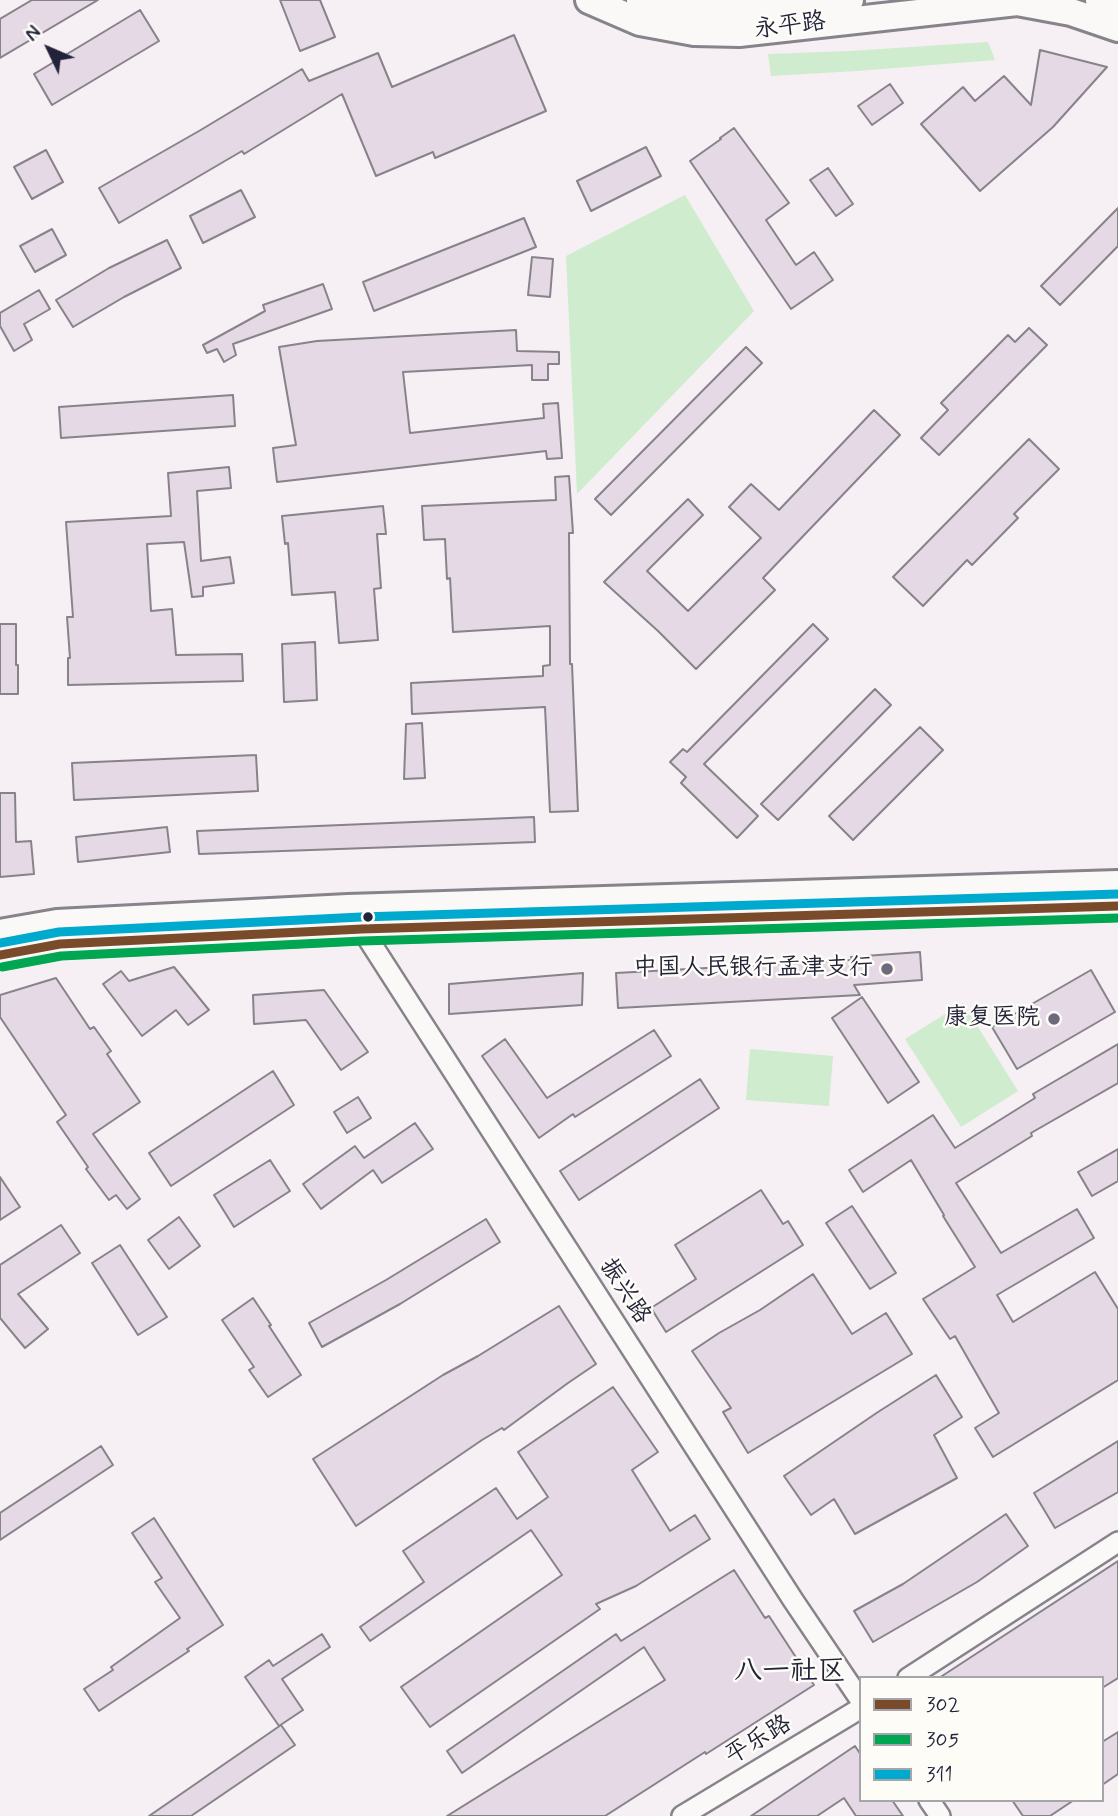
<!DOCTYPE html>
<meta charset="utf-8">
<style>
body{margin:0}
#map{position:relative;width:1118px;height:1816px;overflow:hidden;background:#f6eff4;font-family:Mynerve,sans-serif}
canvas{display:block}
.legend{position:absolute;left:859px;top:1676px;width:245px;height:126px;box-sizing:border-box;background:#fdfcf7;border:2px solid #a5a5ac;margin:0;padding:9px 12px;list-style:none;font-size:21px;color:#22223b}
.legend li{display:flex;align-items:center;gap:14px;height:35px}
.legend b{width:35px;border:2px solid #a5a5ac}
.north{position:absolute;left:14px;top:14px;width:70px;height:70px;-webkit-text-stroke:5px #fdfcf7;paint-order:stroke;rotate:314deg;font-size:19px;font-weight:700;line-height:28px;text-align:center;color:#22223b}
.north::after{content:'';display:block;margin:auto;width:24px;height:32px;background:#22223b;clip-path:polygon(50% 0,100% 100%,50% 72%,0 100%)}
</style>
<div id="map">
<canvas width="1118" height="1816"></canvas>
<ul class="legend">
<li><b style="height:9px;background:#7a4b2a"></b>302</li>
<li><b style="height:9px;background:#00a651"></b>305</li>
<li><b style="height:9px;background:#00a9ce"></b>311</li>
</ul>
<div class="north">N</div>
</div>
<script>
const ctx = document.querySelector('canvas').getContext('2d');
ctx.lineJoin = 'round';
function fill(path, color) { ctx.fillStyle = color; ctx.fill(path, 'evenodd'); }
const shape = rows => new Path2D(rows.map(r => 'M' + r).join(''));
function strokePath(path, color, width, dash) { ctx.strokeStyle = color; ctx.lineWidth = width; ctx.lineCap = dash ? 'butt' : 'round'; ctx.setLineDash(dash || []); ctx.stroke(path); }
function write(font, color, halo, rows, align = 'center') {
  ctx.font = font + ' Mynerve,"LXGW WenKai TC",sans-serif'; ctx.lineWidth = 5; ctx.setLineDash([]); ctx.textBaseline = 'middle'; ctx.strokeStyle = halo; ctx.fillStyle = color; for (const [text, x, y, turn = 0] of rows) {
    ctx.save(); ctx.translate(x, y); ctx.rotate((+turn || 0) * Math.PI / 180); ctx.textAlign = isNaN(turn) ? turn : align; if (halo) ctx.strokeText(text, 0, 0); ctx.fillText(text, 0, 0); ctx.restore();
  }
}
fill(shape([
 [988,42,995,60,857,71,771,76,768,54,850,51],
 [685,195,754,311,577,494,566,256],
 [963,1003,1018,1091,961,1127,905,1039],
 [750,1049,833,1056,829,1106,746,1100]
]), '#cfecce');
const building = shape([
 [32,0,98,0,0,58,0,19,32,0],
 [280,0,320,0,335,37,300,51,280,0],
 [140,10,159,41,52,105,34,74,140,10],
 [514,35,546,111,435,158,433,152,376,176,342,94,244,154,242,151,119,223,99,188,199,131,302,69,309,81,378,53,392,87,514,35],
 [1040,50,1107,67,1053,127,980,191,921,124,963,87,975,101,1004,76,1031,105,1040,50],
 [890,84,903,103,872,125,858,106,890,84],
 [734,128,789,203,766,220,796,265,814,252,833,280,791,309,690,161,721,139,720,138,734,128],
 [646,147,661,176,591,211,577,181,646,147],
 [46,150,63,182,32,199,14,167,46,150],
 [828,168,853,204,836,216,810,180,828,168],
 [241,190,255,217,203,243,190,216,241,190],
 [1118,208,1118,246,1060,305,1041,286,1118,208],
 [524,218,536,247,374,311,363,282,524,218],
 [52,229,66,255,35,272,20,246,52,229],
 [167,240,181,268,124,297,73,327,56,300,109,268,167,240],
 [532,257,553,259,550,297,528,295,532,257],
 [323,284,332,309,233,344,236,355,224,362,217,349,207,353,203,345,265,311,263,305,323,284],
 [39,290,50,309,24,324,32,340,14,351,0,326,0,313,39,290],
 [1029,328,1047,345,939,455,921,438,948,410,941,403,1008,335,1015,342,1029,328],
 [516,330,517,351,559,352,559,364,548,364,548,380,532,380,532,365,403,372,410,433,544,418,543,404,558,403,562,458,547,459,546,451,277,482,273,448,296,445,279,347,317,341,516,330],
 [746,347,762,363,611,515,595,499,746,347],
 [233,395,235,426,61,438,59,407,233,395],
 [874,410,900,435,763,578,775,590,696,669,658,631,604,582,688,499,703,515,647,571,688,611,761,538,729,507,751,484,779,510,874,410],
 [1029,439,1059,469,1014,514,1018,518,972,565,967,560,923,606,893,577,1029,439],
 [229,467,231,488,197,491,201,561,230,557,234,583,203,587,203,596,192,597,184,542,147,544,151,611,172,609,176,655,242,654,243,681,68,685,68,658,70,658,67,617,73,617,66,522,171,516,168,473,229,467],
 [569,476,573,533,569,533,570,664,572,664,578,811,550,812,545,707,412,714,411,683,543,676,543,666,550,665,550,626,453,632,450,578,447,579,445,539,424,540,422,506,556,500,555,477,569,476],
 [383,506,386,534,377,534,381,588,374,589,378,640,339,643,335,592,292,595,288,543,285,544,282,516,383,506],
 [0,624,16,624,16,665,18,665,18,694,0,694,0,624],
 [813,624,828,639,704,764,758,816,737,838,681,783,686,777,670,762,683,749,687,752,813,624],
 [315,642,317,700,284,702,282,644,315,642],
 [875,689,891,705,778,820,761,804,875,689],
 [422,723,425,778,404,779,406,724,422,723],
 [920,727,943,750,853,840,829,816,920,727],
 [256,755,258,791,74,800,72,763,256,755],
 [0,793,15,793,16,842,31,841,34,874,0,877,0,793],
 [534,817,535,842,199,854,197,831,534,817],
 [167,827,170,852,78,862,76,837,167,827],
 [920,952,922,980,854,985,860,995,618,1008,616,973,852,960,851,957,920,952],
 [174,967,209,1010,188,1025,176,1010,142,1036,103,984,121,971,129,981,174,967],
 [1091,970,1115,1012,1017,1069,992,1027,1091,970],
 [583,973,582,1005,449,1014,449,984,583,973],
 [56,978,90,1029,94,1027,111,1051,107,1054,140,1102,93,1134,140,1199,127,1209,116,1195,109,1200,86,1169,88,1167,57,1122,66,1115,0,1017,0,995,56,978],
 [324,990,368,1052,341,1070,306,1020,254,1024,253,995,324,990],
 [862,997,919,1082,888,1103,832,1018,862,997],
 [654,1030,671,1056,575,1117,573,1114,539,1138,482,1056,505,1039,547,1098,654,1030],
 [1118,1044,1118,1083,1031,1133,1032,1136,956,1183,1001,1253,1077,1209,1094,1238,997,1295,1013,1322,1095,1272,1118,1309,1118,1380,993,1457,975,1428,999,1413,955,1336,950,1339,923,1299,975,1267,943,1216,944,1215,911,1160,863,1192,849,1170,933,1115,955,1148,1035,1098,1033,1094,1118,1044],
 [273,1071,294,1105,171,1186,149,1153,273,1071],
 [700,1079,719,1108,579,1200,560,1171,700,1079],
 [358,1097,371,1118,347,1133,334,1112,358,1097],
 [415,1123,433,1149,382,1183,373,1170,321,1209,303,1184,355,1146,364,1158,415,1123],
 [1118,1149,1118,1181,1092,1196,1078,1172,1118,1149],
 [270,1160,290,1191,234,1227,214,1195,270,1160],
 [0,1177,20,1207,0,1220,0,1177],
 [761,1190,783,1224,788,1221,803,1245,666,1332,651,1308,696,1279,675,1245,761,1190],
 [852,1206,896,1273,870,1289,826,1223,852,1206],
 [179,1217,200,1246,169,1269,148,1240,179,1217],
 [486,1219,500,1242,400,1304,322,1347,309,1323,386,1280,486,1219],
 [61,1225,80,1253,18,1294,48,1329,25,1348,0,1318,0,1265,61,1225],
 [120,1245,167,1317,138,1335,92,1263,120,1245],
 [813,1274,852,1334,886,1313,912,1354,748,1453,723,1412,731,1408,692,1351,719,1333,760,1310,813,1274],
 [253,1298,271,1325,269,1326,301,1375,268,1397,249,1370,254,1367,222,1320,253,1298],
 [559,1306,596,1364,568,1383,504,1430,502,1428,482,1440,356,1526,313,1459,443,1375,478,1356,559,1306],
 [936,1375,962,1417,934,1435,957,1478,855,1534,834,1499,811,1515,784,1476,878,1412,936,1375],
 [613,1387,658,1452,632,1470,670,1531,695,1515,710,1539,636,1586,596,1604,600,1609,430,1727,401,1687,562,1575,531,1530,370,1641,360,1627,424,1582,403,1551,496,1488,517,1519,548,1497,518,1452,613,1387],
 [1118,1441,1118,1492,1055,1528,1034,1493,1118,1441],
 [101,1446,113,1465,0,1540,0,1513,101,1446],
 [1006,1514,1028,1546,977,1582,873,1642,854,1611,903,1584,1006,1514],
 [154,1518,223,1625,187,1649,189,1651,99,1711,84,1689,113,1670,111,1667,180,1618,155,1582,162,1578,132,1533,154,1518],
 [1118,1561,1118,1678,1102,1688,1102,1678,939,1678,1118,1561],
 [734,1570,765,1618,769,1616,814,1685,706,1754,705,1752,605,1816,447,1816,665,1680,644,1647,462,1773,447,1751,616,1634,621,1641,734,1570],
 [322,1634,330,1647,282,1679,303,1710,279,1726,245,1677,269,1660,273,1666,322,1634],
 [281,1725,295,1745,191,1816,149,1816,281,1725],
 [1118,1732,1118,1774,1102,1785,1102,1742,1118,1732],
 [855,1746,861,1755,861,1800,892,1800,903,1816,856,1816,844,1798,817,1816,751,1816,855,1746],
 [1012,1800,1074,1800,1050,1816,1023,1816,1012,1800]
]);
fill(building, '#e4d9e4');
strokePath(building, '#86838a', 2);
const minor = shape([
 [356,920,793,1600,861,1701],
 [908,1678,1118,1542],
 [929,1800,940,1816],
 [682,1816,861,1708]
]);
const secondary = shape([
 [589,0,640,22,694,32,739,33,1017,2,1071,12,1118,28],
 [640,0,646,3,696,12,738,13,850,0],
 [1099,0,1118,6],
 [0,933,57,923,348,908,1118,884],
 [0,955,60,944,362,929,1118,906]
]);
strokePath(minor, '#86838a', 24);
strokePath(secondary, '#86838a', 32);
strokePath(minor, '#faf9f8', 19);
strokePath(secondary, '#faf9f8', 26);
strokePath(shape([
 [0,955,60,944,362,929,1118,906]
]), '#7a4b2a', 9);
strokePath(shape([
 [2,967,61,956,362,941,1118,918]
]), '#00a651', 9);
strokePath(shape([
 [0,943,59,932,361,917,1118,894]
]), '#00a9ce', 9);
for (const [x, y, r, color] of [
 [368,917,6,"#22223b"],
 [887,969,7,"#6c6a7c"],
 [1054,1019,7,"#6c6a7c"]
]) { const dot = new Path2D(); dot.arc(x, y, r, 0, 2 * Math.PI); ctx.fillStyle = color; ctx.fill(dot); strokePath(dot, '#fdfcf7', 2.5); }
write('24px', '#22223b', '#fdfcf7', [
 ["永平路",790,27,-7],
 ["振兴路",624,1292,57],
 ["平乐路",759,1741,-31]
]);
write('24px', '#22223b', '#fdfcf7', [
 ["中国人民银行孟津支行",873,969],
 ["康复医院",1040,1019]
], 'right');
write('28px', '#22223b', '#fdfcf7', [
 ["八一社区",790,1673]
]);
</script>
